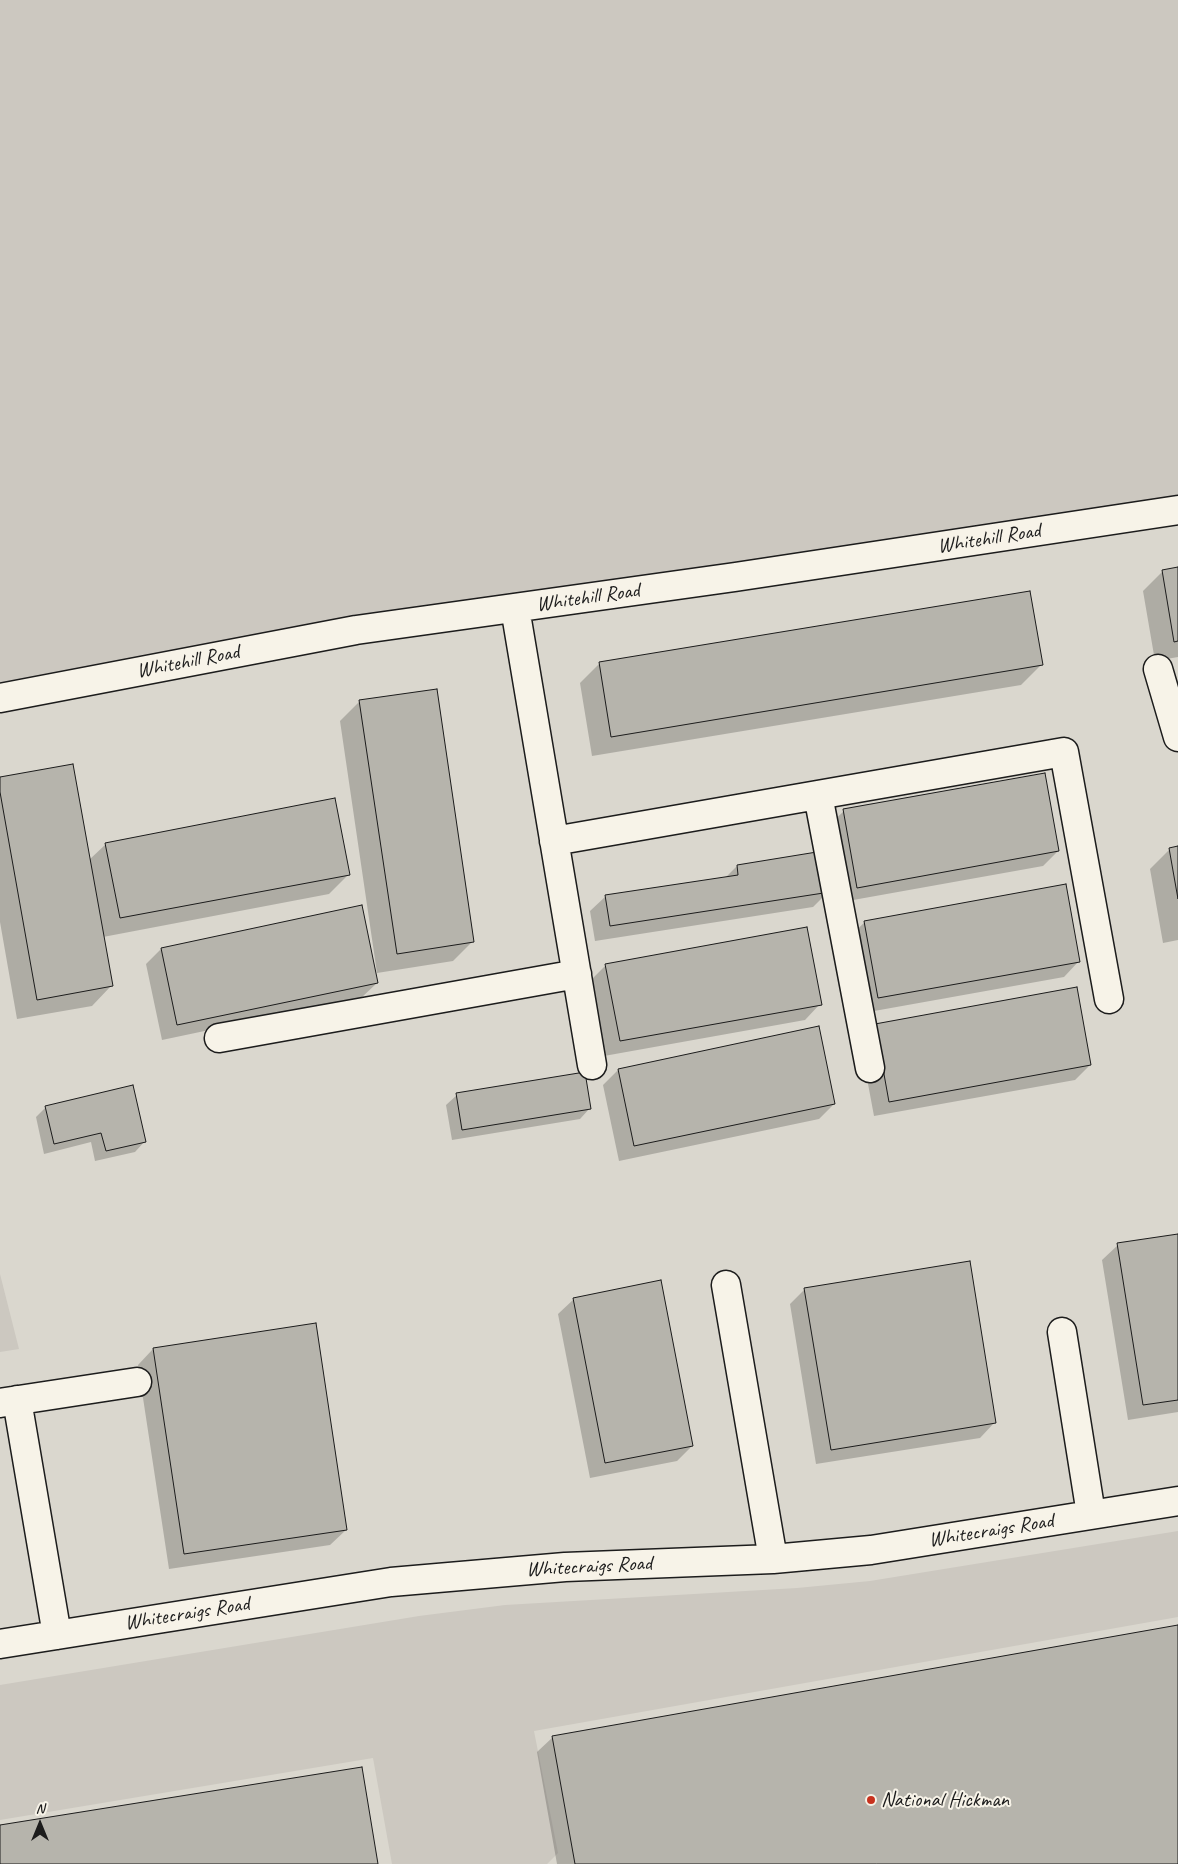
<!DOCTYPE html>
<style>
body{margin:0}
#map{position:relative;width:1178px;height:1864px;overflow:hidden;background:#eae6dc;font-family:Caveat,sans-serif}
canvas{display:block}
.north{position:absolute;left:15px;top:1799px;width:50px;height:50px;-webkit-text-stroke:4px #f7f3e8;paint-order:stroke;rotate:0deg;font-size:14px;font-weight:700;line-height:20px;text-align:center;color:#1c1c1c}
.north::after{content:'';display:block;margin:auto;width:18px;height:22px;background:#1c1c1c;clip-path:polygon(50% 0,100% 100%,50% 72%,0 100%)}
</style>
<div id="map">
<canvas width="1178" height="1864"></canvas>
<div class="north">N</div>
</div>
<script>
const ctx = document.querySelector('canvas').getContext('2d');
ctx.lineJoin = 'round';
function fill(path, color) { ctx.fillStyle = color; ctx.fill(path, 'evenodd'); }
const shape = rows => new Path2D(rows.map(r => 'M' + r).join(''));
function strokePath(path, color, width, dash) { ctx.strokeStyle = color; ctx.lineWidth = width; ctx.lineCap = dash ? 'butt' : 'round'; ctx.setLineDash(dash || []); ctx.stroke(path); }
function write(font, color, halo, rows, align = 'center') {
  ctx.font = font + ' Caveat,sans-serif'; ctx.lineWidth = 4; ctx.setLineDash([]); ctx.textBaseline = 'middle'; ctx.strokeStyle = halo; ctx.fillStyle = color; for (const [text, x, y, turn = 0] of rows) {
    ctx.save(); ctx.translate(x, y); ctx.rotate((+turn || 0) * Math.PI / 180); ctx.textAlign = isNaN(turn) ? turn : align; if (halo) ctx.strokeText(text, 0, 0); ctx.fillText(text, 0, 0); ctx.restore();
  }
}
fill(shape([
 [1178,498,1178,1864,0,1864,0,693]
]), '#dad7ce');
fill(shape([
 [0,0,1178,0,1178,510,0,698],
 [0,1274,19,1349,0,1352],
 [1178,1531,1178,1617,534,1731,558,1853,547,1864,392,1864,373,1758,0,1820,0,1685,419,1616,505,1605,797,1588,870,1581]
]), '#ccc8c0');
fill(shape([
 [1178,568,1178,657,1155,661,1143,591,1163,571],
 [599,664,1041,665,1021,685,592,756,580,683],
 [360,701,473,941,453,961,377,973,340,721],
 [0,778,89,860,106,844,349,874,329,894,103,937,111,986,92,1006,17,1019,0,922],
 [844,811,1058,851,1043,866,842,902,828,826],
 [1178,847,1178,940,1163,943,1150,869,1170,849],
 [737,866,828,892,813,907,595,941,590,911,606,896,725,878],
 [865,922,1079,961,1064,977,863,1013,849,937],
 [161,949,377,983,361,998,162,1040,146,964],
 [606,965,820,1004,805,1020,604,1056,591,980],
 [860,1041,1090,1065,1075,1080,874,1116],
 [618,1070,834,1104,819,1119,619,1161,603,1085],
 [457,1095,590,1108,580,1119,452,1140,446,1105],
 [46,1107,145,1141,135,1152,95,1161,91,1142,44,1154,36,1117],
 [1178,1235,1178,1412,1128,1420,1102,1260,1118,1245],
 [805,1289,995,1422,980,1438,816,1464,790,1304],
 [574,1299,692,1446,677,1461,590,1478,558,1314],
 [153,1349,346,1530,330,1545,169,1569,138,1365],
 [1178,1627,1178,1864,557,1864,537,1752,553,1737]
]), '#0003');
const building = shape([
 [1178,567,1178,641,1174,642,1162,570,1178,567],
 [1030,591,1043,665,611,737,599,662,1030,591],
 [437,689,474,942,397,954,359,700,437,689],
 [73,764,113,986,37,1000,0,792,0,777,73,764],
 [1045,773,1059,851,857,888,843,809,1045,773],
 [335,798,350,875,120,918,105,843,335,798],
 [1178,846,1178,899,1169,848,1178,846],
 [823,851,830,892,610,926,605,895,738,875,737,865,823,851],
 [1066,884,1080,962,878,998,864,921,1066,884],
 [362,905,378,983,177,1025,161,948,362,905],
 [807,927,822,1005,620,1041,605,964,807,927],
 [1077,987,1091,1065,889,1102,875,1024,1077,987],
 [819,1026,835,1104,634,1146,618,1069,819,1026],
 [585,1072,591,1109,462,1130,456,1093,585,1072],
 [133,1085,146,1142,106,1151,101,1133,54,1144,45,1106,133,1085],
 [1178,1234,1178,1400,1143,1405,1117,1243,1178,1234],
 [970,1261,996,1423,831,1450,804,1288,970,1261],
 [661,1280,693,1446,605,1463,573,1298,661,1280],
 [316,1323,347,1530,184,1554,153,1348,316,1323],
 [1178,1625,1178,1864,575,1864,552,1736,1178,1625],
 [362,1767,378,1864,0,1864,0,1825,362,1767]
]);
fill(building, '#b6b4ac');
strokePath(building, '#1c1c1c', 1);
const minor = shape([
 [515,608,592,1065],
 [1158,669,1178,737],
 [0,698,356,630,735,577,1178,510],
 [818,795,870,1068],
 [554,841,1064,752,1109,999],
 [219,1038,577,974],
 [726,1285,773,1559],
 [1062,1332,1091,1514],
 [17,1400,57,1635],
 [0,1403,137,1382],
 [0,1644,391,1582,565,1567,773,1559,871,1550,1178,1501]
]);
strokePath(minor, '#1c1c1c', 31);
strokePath(minor, '#f7f3e8', 28);
for (const [x, y, r, color] of [
 [871,1800,5,"#c8321e"]
]) { const dot = new Path2D(); dot.arc(x, y, r, 0, 2 * Math.PI); ctx.fillStyle = color; ctx.fill(dot); strokePath(dot, '#f7f3e8', 2); }
write('21px', '#1c1c1c', '#f7f3e8', [
 ["Whitehill Road",989,539,-9],
 ["Whitehill Road",588,598,-8],
 ["Whitehill Road",188,662,-11],
 ["Whitecraigs Road",991,1531,-9],
 ["Whitecraigs Road",589,1567,-3],
 ["Whitecraigs Road",187,1614,-9]
]);
write('21px', '#1c1c1c', '#f7f3e8', [
 ["National Hickman",881,1800]
], 'left');
</script>
